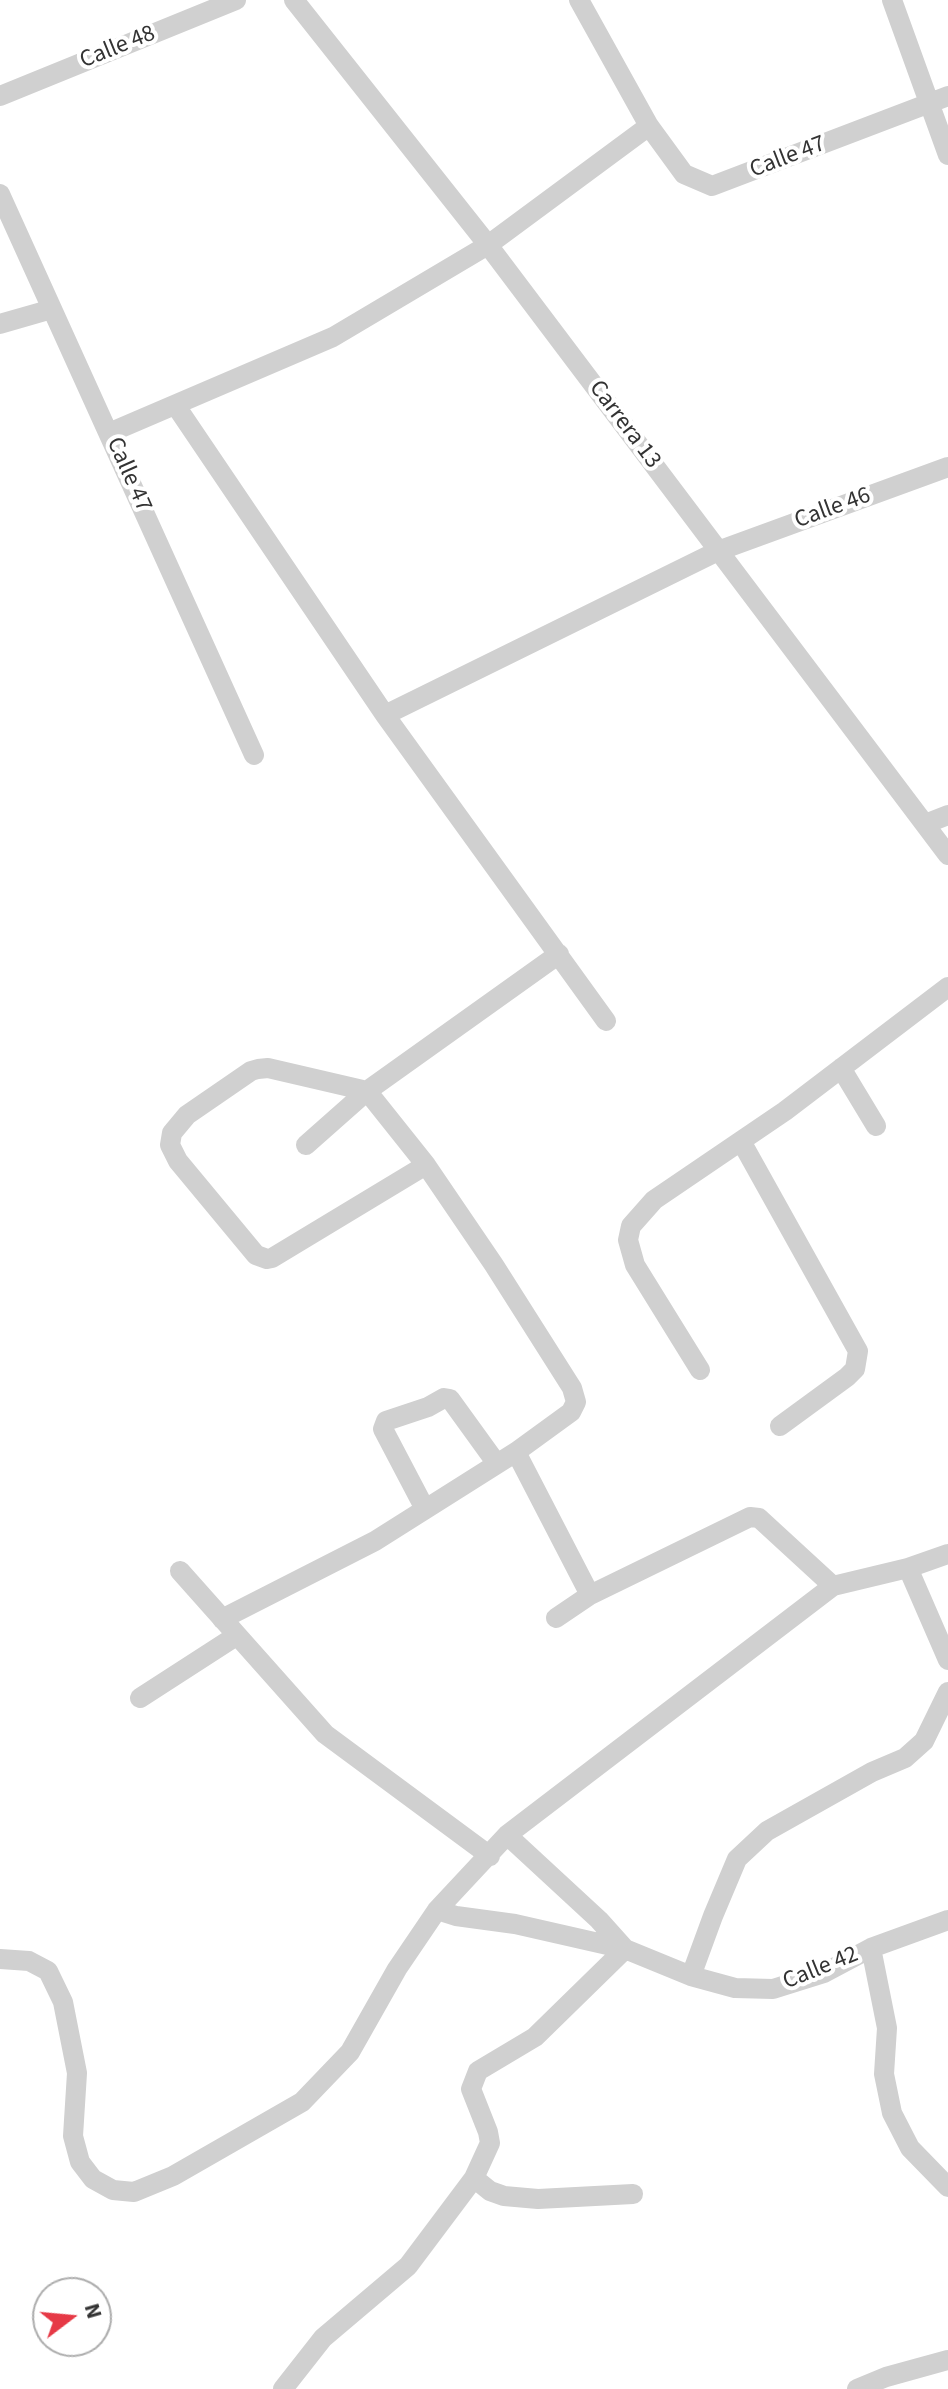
<!DOCTYPE html>
<style>
body{margin:0}
#map{position:relative;width:948px;height:2389px;overflow:hidden;background:#fff;font-family:"Source Sans 3",sans-serif}
canvas{display:block}
.north{position:absolute;left:32px;top:2277px;width:80px;height:80px;box-sizing:border-box;background:#fff;border:2px solid #adadad;border-radius:50%;rotate:74deg;font-size:22px;font-weight:700;line-height:32px;text-align:center;color:#333}
.north::after{content:'';display:block;margin:auto;width:28px;height:36px;background:#e63946;clip-path:polygon(50% 0,100% 100%,50% 72%,0 100%)}
</style>
<div id="map">
<canvas width="948" height="2389"></canvas>
<div class="north">N</div>
</div>
<script>
const ctx = document.querySelector('canvas').getContext('2d');
ctx.lineJoin = 'round';
const shape = rows => new Path2D(rows.map(r => 'M' + r).join(''));
function strokePath(path, color, width, dash) { ctx.strokeStyle = color; ctx.lineWidth = width; ctx.lineCap = dash ? 'butt' : 'round'; ctx.setLineDash(dash || []); ctx.stroke(path); }
function write(font, color, halo, rows, align = 'center') {
  ctx.font = font + ' "Source Sans 3",sans-serif'; ctx.lineWidth = 8; ctx.setLineDash([]); ctx.textBaseline = 'middle'; ctx.strokeStyle = halo; ctx.fillStyle = color; for (const [text, x, y, turn = 0] of rows) {
    ctx.save(); ctx.translate(x, y); ctx.rotate((+turn || 0) * Math.PI / 180); ctx.textAlign = isNaN(turn) ? turn : align; if (halo) ctx.strokeText(text, 0, 0); ctx.fillText(text, 0, 0); ctx.restore();
  }
}
strokePath(shape([
 [294,0,488,245,948,855],
 [579,0,649,126,684,174,712,186,948,96],
 [892,0,948,155],
 [0,96,236,0],
 [0,194,254,755],
 [0,324,52,309],
 [176,406,385,715],
 [109,433,333,337,488,245,649,126],
 [925,824,948,815],
 [606,1021,385,715,718,551,948,467],
 [841,1068,876,1126],
 [741,1141,858,1351,855,1369,847,1377,780,1426],
 [306,1145,367,1091,559,954],
 [700,1370,635,1265,628,1240,631,1226,654,1200,785,1111,948,987],
 [516,1452,590,1595],
 [425,1509,383,1429,386,1421,428,1407,444,1398,450,1399,497,1464],
 [908,1568,948,1660],
 [180,1571,325,1734,490,1856],
 [556,1618,590,1595,750,1517,759,1518,833,1586],
 [222,1619,375,1541,516,1452,571,1412,576,1402,572,1388,494,1265,426,1165,367,1091,268,1068,258,1069,251,1071,187,1115,172,1133,170,1145,178,1161,256,1255,267,1259,272,1258,426,1165],
 [140,1698,236,1636],
 [507,1835,599,1920,625,1949],
 [437,1910,456,1916,515,1924,625,1949,691,1976,735,1988,773,1989,824,1973,871,1948,948,1920],
 [871,1948,887,2028,884,2074,892,2113,910,2148,948,2187],
 [0,1959,29,1961,48,1971,63,2002,77,2073,73,2136,80,2162,93,2179,113,2190,134,2192,173,2176,302,2102,350,2052,397,1969,437,1910,507,1835,833,1586,908,1568,948,1554],
 [691,1976,713,1916,737,1859,767,1831,872,1772,905,1758,924,1741,948,1692],
 [474,2178,490,2191,504,2196,538,2199,633,2194],
 [283,2389,323,2338,408,2266,474,2178,490,2143,488,2132,471,2089,478,2071,535,2037,625,1949],
 [857,2389,886,2377,948,2360]
]), '#d0d0d0', 20);
write('24px', '#333', '#fff', [
 ["Calle 48",118,48,-22],
 ["Calle 47",788,158,-21],
 ["Carrera 13",624,425,53],
 ["Calle 47",128,475,66],
 ["Calle 46",833,509,-20],
 ["Calle 42",821,1969,-22]
]);
</script>
